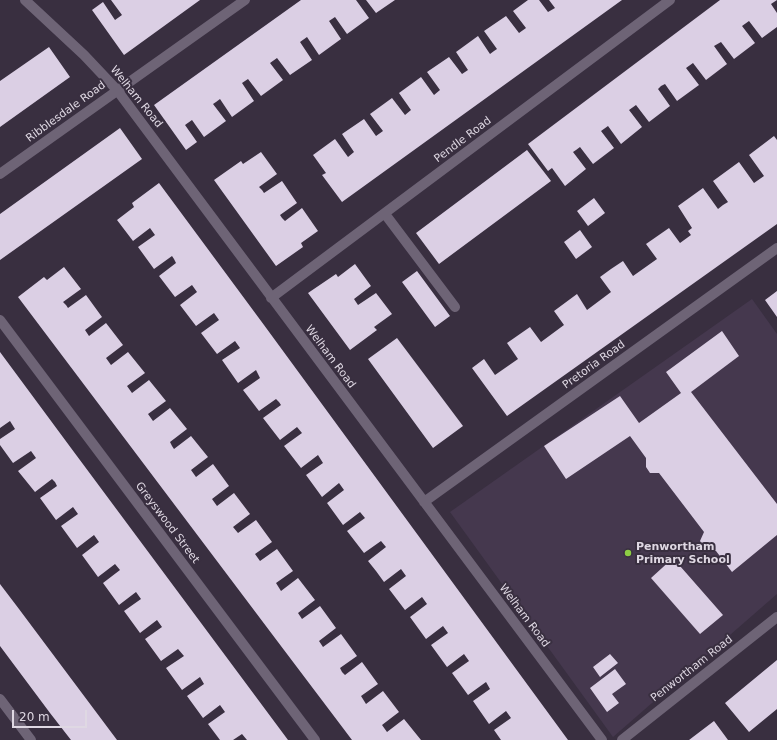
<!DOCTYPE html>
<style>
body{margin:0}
#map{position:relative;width:777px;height:740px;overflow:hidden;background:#392f40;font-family:"DejaVu Sans",sans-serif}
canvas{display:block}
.scale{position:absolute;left:12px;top:710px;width:75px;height:18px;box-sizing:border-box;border:2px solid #dfd8e3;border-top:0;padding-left:5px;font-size:12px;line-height:14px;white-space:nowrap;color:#dfd8e3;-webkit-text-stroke:3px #392f40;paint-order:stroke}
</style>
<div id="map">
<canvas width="777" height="740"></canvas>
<div class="scale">20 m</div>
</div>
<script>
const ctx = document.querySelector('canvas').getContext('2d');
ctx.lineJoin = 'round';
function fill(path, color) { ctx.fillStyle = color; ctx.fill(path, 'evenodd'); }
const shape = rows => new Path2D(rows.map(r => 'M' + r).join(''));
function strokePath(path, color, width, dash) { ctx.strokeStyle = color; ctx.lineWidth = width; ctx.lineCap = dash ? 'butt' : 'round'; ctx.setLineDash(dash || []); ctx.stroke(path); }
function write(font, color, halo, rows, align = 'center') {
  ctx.font = font + ' "DejaVu Sans",sans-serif'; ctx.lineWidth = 4; ctx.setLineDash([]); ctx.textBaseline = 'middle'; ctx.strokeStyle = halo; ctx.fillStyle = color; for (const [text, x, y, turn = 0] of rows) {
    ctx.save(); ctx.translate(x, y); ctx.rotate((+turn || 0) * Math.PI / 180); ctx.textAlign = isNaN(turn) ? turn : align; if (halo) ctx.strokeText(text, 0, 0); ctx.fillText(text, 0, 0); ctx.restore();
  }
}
fill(shape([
 [752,299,777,334,777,594,613,737,450,512]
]), '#45384e');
fill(shape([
 [111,0,200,0,124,55,92,10,103,2,115,20,122,15],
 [301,0,356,0,369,18,347,34,335,17,329,21,341,39,319,55,307,37,300,42,312,60,290,75,277,58,270,63,283,80,261,96,248,79,242,83,254,101,232,117,220,99,216,102,213,104,226,121,204,137,192,120,185,125,197,142,186,150,154,105],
 [366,0,395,0,376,13],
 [528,0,539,0,548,12,555,8,549,0,622,0,342,202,322,175,326,173,313,155,335,139,348,157,354,152,342,134,364,119,376,136,383,131,370,114,392,98,405,115,411,110,399,93,421,77,434,95,440,90,427,72,449,57,462,74,468,70,456,52,478,36,490,54,494,51,497,49,484,31,506,16,519,33,526,28,513,11],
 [720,0,777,0,771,4,777,13,777,27,762,38,749,21,742,26,755,43,734,59,721,42,714,46,727,64,706,80,693,63,686,68,699,85,677,101,665,84,661,86,658,89,670,106,649,122,636,105,629,110,642,127,621,144,608,126,601,131,614,148,593,164,580,147,576,150,573,152,586,169,565,186,552,168,548,171,528,144],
 [49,47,70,77,0,127,0,81],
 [120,128,142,159,0,260,0,214],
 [774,136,777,140,777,224,507,416,472,368,484,359,495,375,518,359,507,343,530,327,541,342,564,325,554,311,577,294,587,310,611,292,600,277,611,269,623,261,633,276,657,259,646,244,669,228,680,243,691,235,688,231,692,228,678,206,703,188,718,209,723,205,728,202,713,181,739,162,754,183,764,176,749,155],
 [527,150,551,181,439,264,416,233],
 [261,152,277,174,259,187,262,190,264,193,282,181,297,203,280,215,282,218,285,221,302,208,318,231,301,243,303,247,276,266,214,180,241,161,243,164],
 [159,183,264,325,568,740,501,740,494,730,511,718,506,711,489,724,473,701,490,689,486,682,468,695,452,673,469,661,464,654,447,667,431,645,448,633,443,626,426,639,410,617,427,604,422,597,405,610,389,589,406,576,401,569,384,582,376,571,368,561,386,547,381,541,364,553,347,531,365,518,360,512,343,525,327,503,344,490,339,483,322,497,306,475,323,463,318,455,301,468,284,446,302,433,297,427,280,440,263,418,281,405,279,402,276,399,259,411,243,390,260,378,256,370,238,383,222,360,240,348,235,341,217,354,201,333,219,320,214,313,196,326,180,305,197,292,192,285,175,297,159,276,176,263,174,259,172,256,154,269,138,247,155,235,150,228,133,241,117,220,134,207,132,203],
 [594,198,605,213,588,226,577,211],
 [580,230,592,247,576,259,564,242],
 [355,264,371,286,354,299,358,305,376,293,392,314,374,327,377,330,350,350,308,293,336,274,338,277],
 [64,267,81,289,63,302,66,305,68,308,86,295,102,317,85,330,89,336,106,323,123,345,106,358,111,365,128,352,145,373,127,386,132,393,149,380,166,401,148,414,153,421,170,408,187,429,170,442,172,446,174,449,191,436,208,457,191,470,196,477,213,464,229,486,212,499,217,506,234,493,250,514,233,527,238,533,256,520,272,542,255,554,260,561,277,549,293,571,276,583,281,591,298,578,315,600,298,613,302,619,320,606,336,628,319,641,323,647,341,634,357,656,340,668,342,672,345,675,362,662,378,684,361,696,366,704,383,691,399,712,382,725,387,732,404,719,421,740,352,740,284,650,18,297,44,277,47,280],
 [417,271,450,316,435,327,402,282],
 [777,291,777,317,765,300],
 [722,331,739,356,691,392,777,504,777,535,732,572,716,551,707,551,700,541,704,532,659,473,650,473,646,467,646,458,630,436,566,479,544,446,620,396,639,423,681,393,666,372],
 [397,338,463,426,433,448,368,359],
 [0,352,71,448,288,740,247,740,242,734,233,740,220,740,208,724,225,712,220,705,203,718,187,696,204,684,200,677,182,690,166,668,184,656,178,649,161,661,145,639,162,627,157,620,140,633,124,611,141,599,136,592,119,605,103,583,120,570,115,564,98,577,82,555,99,542,94,535,77,548,61,526,78,514,73,507,56,520,40,498,57,486,55,482,52,479,35,492,18,471,36,458,31,451,13,463,0,445,0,439,15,429,10,421,0,428],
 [673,558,723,615,700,634,651,578],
 [0,584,19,609,117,740,71,740,50,713,0,646],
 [610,654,618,663,600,677,593,667],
 [777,660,777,709,749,732,725,703],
 [615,669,626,684,612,694,619,703,607,712,590,688],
 [714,721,728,740,689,740]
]), '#dbcfe4');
strokePath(shape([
 [25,0,84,55,117,90,602,740],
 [0,174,245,0],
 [385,214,455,307],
 [271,298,670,0],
 [0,320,315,740],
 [424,502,777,248],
 [0,699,31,740],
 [622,740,777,617]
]), '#6e6476', 10);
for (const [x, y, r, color] of [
 [628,553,4,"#8dce44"]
]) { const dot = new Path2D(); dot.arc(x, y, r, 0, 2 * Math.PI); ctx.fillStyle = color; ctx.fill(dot); strokePath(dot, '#392f40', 1.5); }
write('11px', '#dfd8e3', '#392f40', [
 ["Welham Road",136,97,51],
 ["Ribblesdale Road",66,112,-36],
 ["Pendle Road",463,140,-37],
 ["Welham Road",330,357,53],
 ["Pretoria Road",594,365,-36],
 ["Greyswood Street",167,523,53],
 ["Welham Road",524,616,53],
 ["Penwortham Road",692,669,-38]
]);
write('bold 11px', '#dfd8e3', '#392f40', [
 ["Penwortham",636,547],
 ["Primary School",636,560]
], 'left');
</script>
